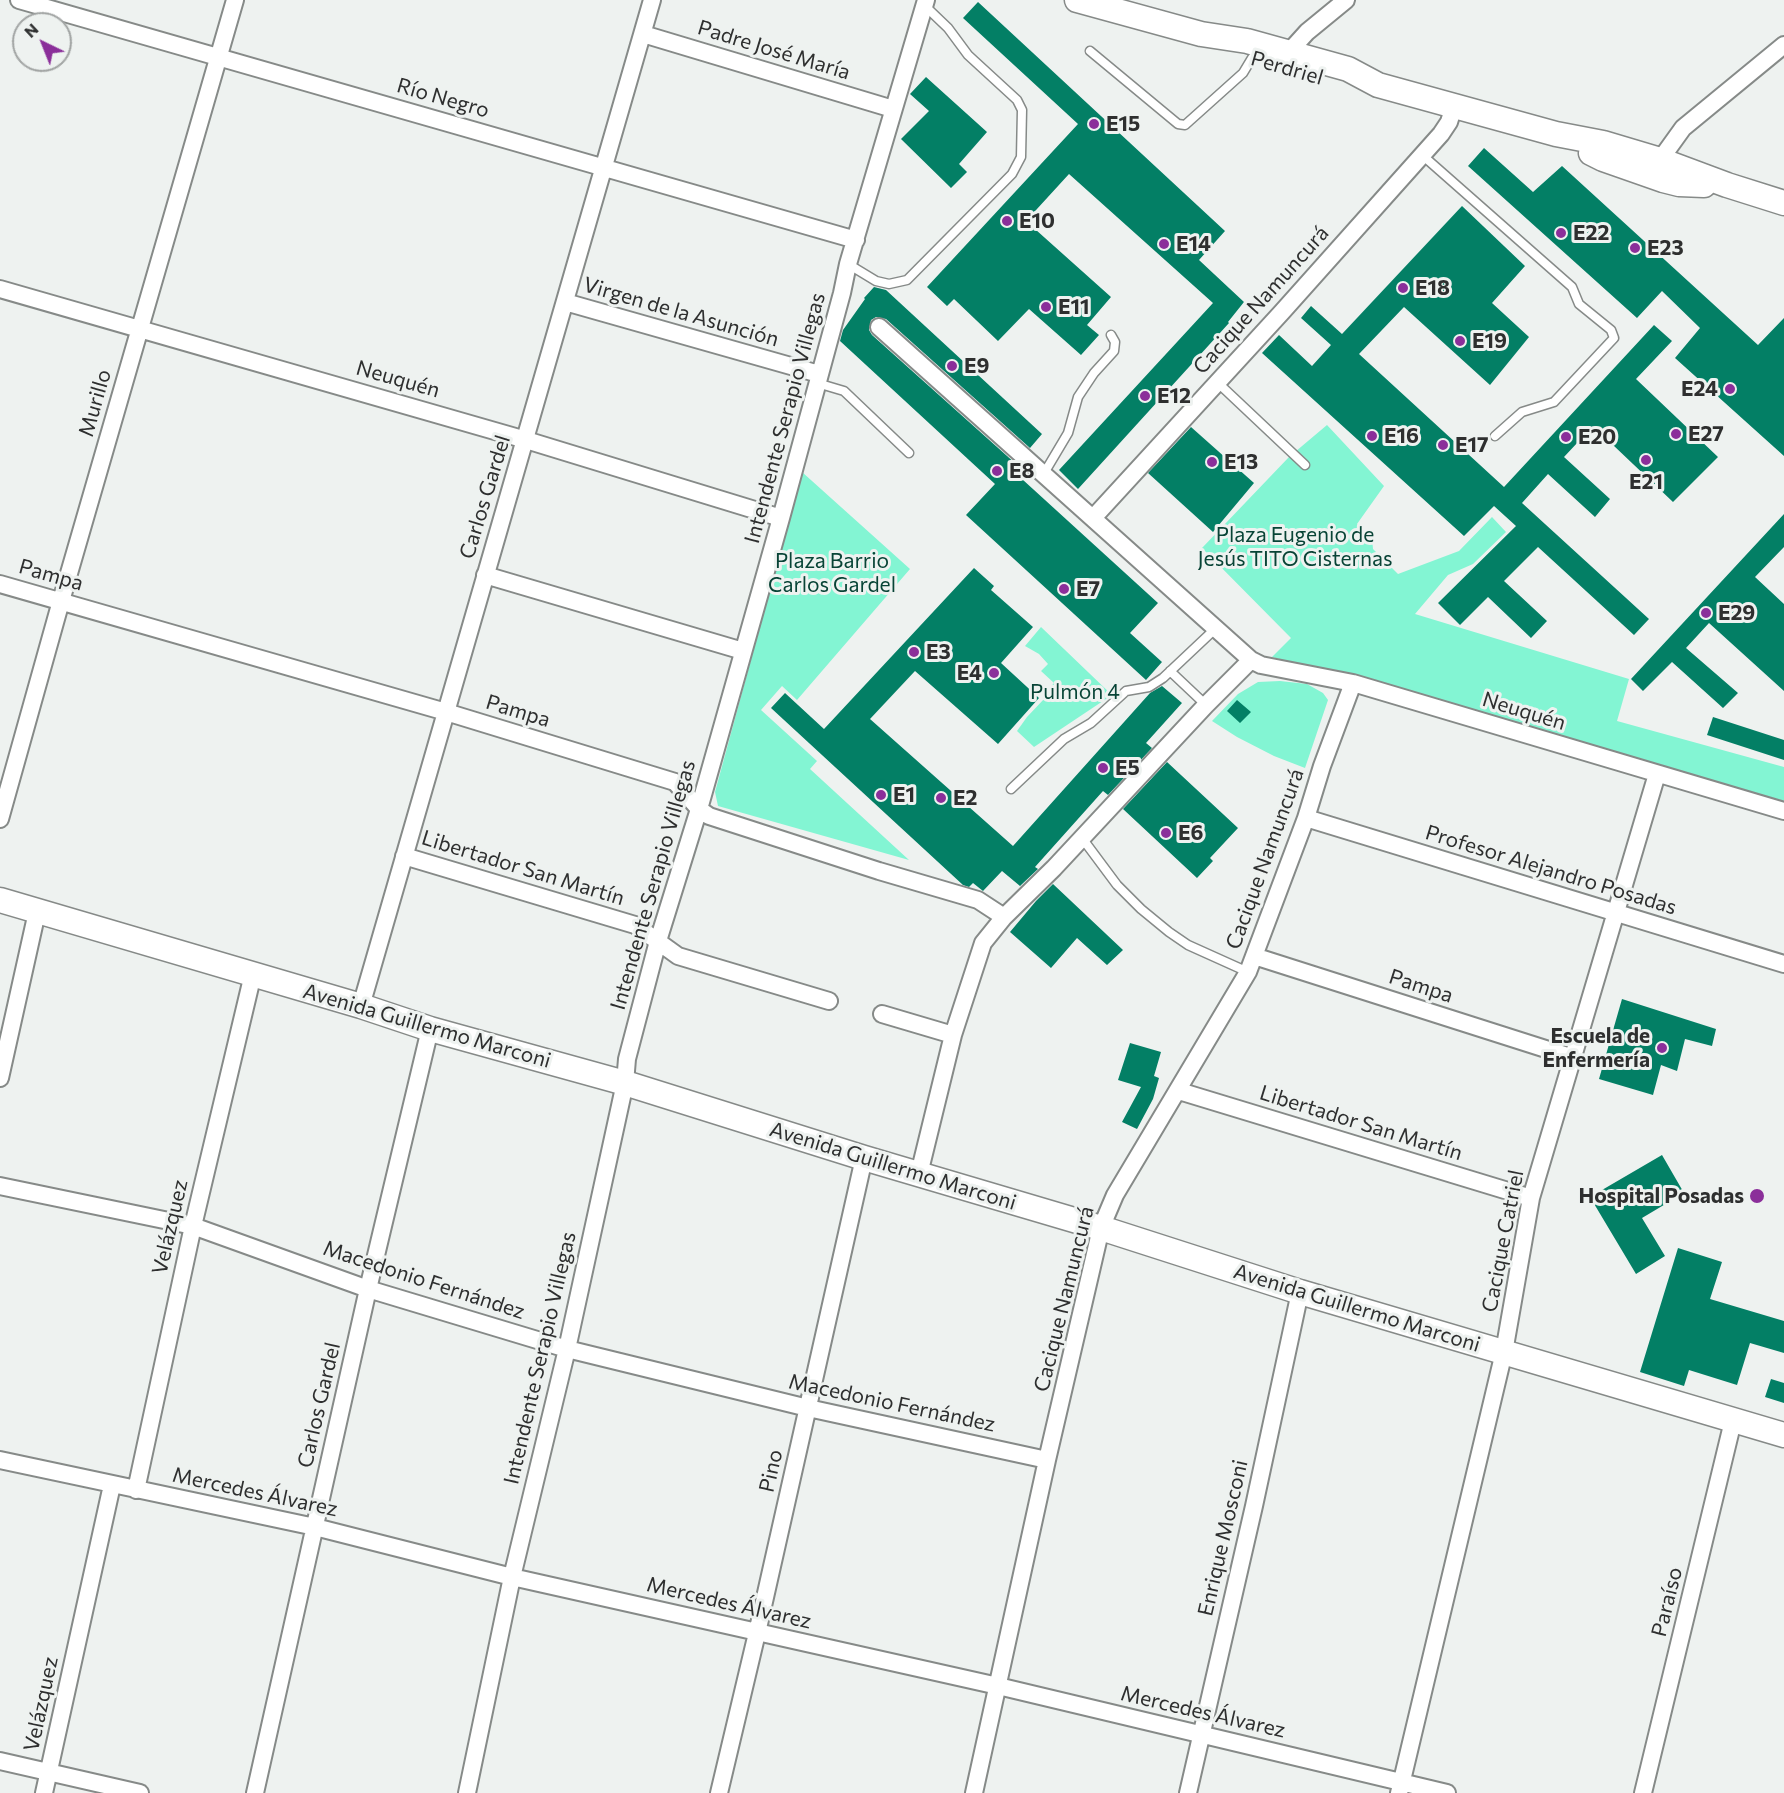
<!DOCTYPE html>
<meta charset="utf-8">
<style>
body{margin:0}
#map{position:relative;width:1784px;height:1793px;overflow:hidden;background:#eef2f0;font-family:Commissioner,sans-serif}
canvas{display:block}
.north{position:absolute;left:12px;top:12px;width:60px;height:60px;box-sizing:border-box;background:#eef2f0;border:2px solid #a1a4a3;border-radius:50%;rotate:317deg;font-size:16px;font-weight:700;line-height:24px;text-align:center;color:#2e2f2f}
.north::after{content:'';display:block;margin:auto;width:21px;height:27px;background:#8b2f9a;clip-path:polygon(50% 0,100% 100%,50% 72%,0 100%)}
</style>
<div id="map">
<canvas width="1784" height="1793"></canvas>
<div class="north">N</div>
</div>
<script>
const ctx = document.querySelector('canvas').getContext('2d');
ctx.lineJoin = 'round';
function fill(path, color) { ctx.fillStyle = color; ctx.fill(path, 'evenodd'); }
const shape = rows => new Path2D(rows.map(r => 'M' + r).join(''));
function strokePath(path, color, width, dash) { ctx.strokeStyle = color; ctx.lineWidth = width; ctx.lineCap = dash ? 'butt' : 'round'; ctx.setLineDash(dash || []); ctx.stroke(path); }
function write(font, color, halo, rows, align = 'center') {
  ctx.font = font + ' Commissioner,sans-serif'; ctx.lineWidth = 6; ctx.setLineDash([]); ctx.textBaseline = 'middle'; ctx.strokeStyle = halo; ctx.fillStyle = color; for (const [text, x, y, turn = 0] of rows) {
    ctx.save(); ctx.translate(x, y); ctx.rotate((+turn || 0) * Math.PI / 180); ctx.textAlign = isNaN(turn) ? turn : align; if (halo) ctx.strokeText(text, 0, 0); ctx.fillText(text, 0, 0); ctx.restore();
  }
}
fill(shape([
 [1327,425,1384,486,1357,524,1372,537,1373,549,1398,574,1459,551,1492,517,1506,532,1473,564,1448,575,1415,614,1629,679,1617,721,1784,767,1784,801,1272,657,1291,638,1202,548,1289,457],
 [802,472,910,569,797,700,782,686,761,710,817,761,810,769,909,860,718,806,715,792],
 [1041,627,1112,695,1034,747,1017,731,1027,717,1044,699,1043,696,1054,683,1041,671,1048,664,1039,654,1025,646],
 [1280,681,1307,684,1323,693,1328,700,1305,768,1274,756,1237,737,1212,721,1238,694,1258,682]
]), '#83f5d3');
fill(shape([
 [978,2,1225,231,1199,260,1244,302,1228,322,1229,323,1078,489,1059,470,1213,303,1069,174,1026,221,1111,297,1087,325,1099,335,1081,355,1029,309,998,341,954,299,947,306,927,287,1078,124,963,18],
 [926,77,987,132,959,164,967,172,951,188,901,139,929,111,910,94],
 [1484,148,1533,192,1562,166,1758,345,1784,318,1784,456,1675,358,1700,328,1662,291,1637,318,1468,166],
 [1462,206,1525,266,1492,303,1529,337,1490,385,1404,307,1359,354,1504,487,1654,325,1672,341,1636,379,1718,457,1673,502,1593,426,1564,457,1610,499,1595,517,1548,474,1522,503,1649,619,1634,635,1538,547,1504,581,1547,621,1531,638,1488,597,1460,625,1438,603,1516,526,1494,506,1464,536,1262,353,1279,335,1312,366,1331,345,1301,318,1311,306,1342,334],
 [874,287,886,290,1042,434,1030,448,886,319,876,317,871,320,869,330,872,335,1016,464,1011,469,1158,603,1130,633,1162,662,1146,680,966,515,995,484,840,341,843,330,865,299,864,298],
 [1191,427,1254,483,1213,532,1148,473],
 [1784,514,1784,547,1755,577,1784,604,1784,691,1709,623,1686,648,1738,693,1723,708,1672,662,1643,691,1631,679],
 [974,568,994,586,991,590,1033,627,1001,663,1039,698,998,744,915,671,870,719,1013,846,1150,693,1162,686,1182,703,1146,743,1152,748,1108,795,1103,791,1035,867,1038,869,1020,886,1002,871,983,891,973,883,969,887,963,885,771,708,785,693,824,729],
 [1237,700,1251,712,1240,723,1227,711],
 [1713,717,1784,740,1784,760,1707,735],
 [1167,762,1238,828,1210,858,1213,861,1197,878,1123,809],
 [1053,884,1123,950,1107,965,1077,938,1051,968,1010,932,1036,901],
 [1622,999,1716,1029,1712,1046,1685,1039,1677,1071,1661,1065,1653,1095,1599,1079],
 [1130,1043,1161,1052,1154,1076,1159,1078,1153,1099,1137,1129,1122,1122,1141,1087,1118,1080],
 [1662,1155,1684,1193,1642,1218,1665,1256,1636,1274,1590,1197],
 [1678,1248,1722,1262,1710,1299,1784,1321,1784,1353,1750,1343,1737,1385,1689,1370,1684,1386,1640,1372],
 [1771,1379,1784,1383,1784,1403,1765,1397]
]), '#037f65');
const service = shape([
 [1090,51,1178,124,1185,125,1243,73,1252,58],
 [1421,154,1572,287,1579,304,1611,330,1614,338,1554,402,1522,412,1495,436],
 [848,264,876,281,889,284,907,280,1012,174,1021,157,1022,110,1017,100,968,55,948,28,925,6],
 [1217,382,1305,465],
 [817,383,844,391,909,453],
 [1043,475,1068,433,1078,397,1094,373,1114,351,1115,342,1111,335],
 [1170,671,1206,705],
 [1011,789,1064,739,1091,723,1126,691,1149,687,1163,678,1215,629],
 [1082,838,1117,885,1141,909,1169,932,1188,945,1248,972]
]);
const minor = shape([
 [19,0,856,240],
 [643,34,893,109],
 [1288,53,1307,32,1346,0],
 [1660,160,1683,128,1784,45],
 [0,289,526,440,781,518],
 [565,302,819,374],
 [879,327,1251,660,1261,665,1353,683,1784,811],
 [1093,518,1282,312,1441,134,1449,122,1454,106],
 [485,575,743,651],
 [0,584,446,712,675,782,699,809,709,816,879,871,978,900,1004,917],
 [1306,818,1784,964],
 [0,819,61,601,235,0],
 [404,856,635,925,678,956,829,1001],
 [1254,956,1574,1058],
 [361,1006,652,0],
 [882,1014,953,1035],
 [0,1078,37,912],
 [1179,1091,1531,1198],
 [919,1174,953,1035,983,943,1004,917,1054,868,1206,705,1251,660],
 [0,1186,193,1226,368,1289,567,1349,808,1408,1047,1460],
 [0,1460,315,1527,512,1577,998,1686,1447,1793],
 [136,1490,193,1226,253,974],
 [0,1761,140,1793],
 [44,1793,112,1485],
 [255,1793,368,1289,430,1029],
 [467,1793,512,1577,567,1349,625,1083,627,1059,658,941,699,809,781,518,842,293,848,264,926,0],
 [719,1793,757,1633,864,1158],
 [974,1793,1047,1460,1101,1228,1115,1195,1248,972,1306,818,1322,766,1353,683],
 [1188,1793,1254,1506,1300,1292],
 [1399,1793,1504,1352,1531,1198,1657,774],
 [1643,1793,1733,1421]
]);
const secondary = shape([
 [1077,0,1201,34,1247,41,1348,69,1378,85,1556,134,1603,143,1660,160,1727,185,1784,203],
 [1591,153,1603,159,1663,180,1679,184,1704,185],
 [0,900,361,1006,430,1029,625,1083,864,1158,1101,1228,1300,1292,1784,1435]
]);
strokePath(service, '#868a88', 11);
strokePath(minor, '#868a88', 20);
strokePath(secondary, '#868a88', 27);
strokePath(service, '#fff', 8);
strokePath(minor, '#fff', 16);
strokePath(secondary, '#fff', 24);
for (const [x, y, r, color] of [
 [1094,124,6,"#8b2f9a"],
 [1007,221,6,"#8b2f9a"],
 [1561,233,6,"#8b2f9a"],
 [1164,244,6,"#8b2f9a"],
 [1635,248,6,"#8b2f9a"],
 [1403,288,6,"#8b2f9a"],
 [1046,307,6,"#8b2f9a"],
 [1460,341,6,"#8b2f9a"],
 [952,366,6,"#8b2f9a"],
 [1730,389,6,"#8b2f9a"],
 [1145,396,6,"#8b2f9a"],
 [1676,434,6,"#8b2f9a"],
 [1372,436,6,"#8b2f9a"],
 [1566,437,6,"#8b2f9a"],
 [1443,445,6,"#8b2f9a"],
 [1646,460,6,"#8b2f9a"],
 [1212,462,6,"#8b2f9a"],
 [997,471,6,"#8b2f9a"],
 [1064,589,6,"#8b2f9a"],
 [1706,613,6,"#8b2f9a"],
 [914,652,6,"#8b2f9a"],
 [994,673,6,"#8b2f9a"],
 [1103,768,6,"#8b2f9a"],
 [881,795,6,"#8b2f9a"],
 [941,798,6,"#8b2f9a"],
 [1166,833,6,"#8b2f9a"],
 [1662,1048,6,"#8b2f9a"],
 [1757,1196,8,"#8b2f9a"]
]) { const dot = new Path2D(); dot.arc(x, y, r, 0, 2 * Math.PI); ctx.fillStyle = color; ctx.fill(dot); strokePath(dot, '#eef2f0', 2); }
write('21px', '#2e2f2f', '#eef2f0', [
 ["Padre José María",774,50,17],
 ["Perdriel",1287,68,16],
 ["Río Negro",443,98,16],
 ["Cacique Namuncurá",1261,300,-48],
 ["Virgen de la Asunción",681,312,16],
 ["Neuquén",398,379,16],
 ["Murillo",95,403,-74],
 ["Intendente Serapio Villegas",785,418,-75],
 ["Carlos Gardel",485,497,-73],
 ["Pampa",51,575,16],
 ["Pampa",518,711,17],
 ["Neuquén",1524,711,17],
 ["Cacique Namuncurá",1265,859,-70],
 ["Libertador San Martín",523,868,17],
 ["Profesor Alejandro Posadas",1551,870,17],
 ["Intendente Serapio Villegas",653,885,-74],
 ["Pampa",1421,986,18],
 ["Avenida Guillermo Marconi",427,1026,16],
 ["Libertador San Martín",1361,1123,17],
 ["Avenida Guillermo Marconi",893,1166,17],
 ["Velázquez",170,1227,-77],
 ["Cacique Catriel",1503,1241,-79],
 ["Macedonio Fernández",424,1280,18],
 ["Cacique Namuncurá",1064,1299,-76],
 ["Avenida Guillermo Marconi",1357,1308,17],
 ["Intendente Serapio Villegas",540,1358,-77],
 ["Macedonio Fernández",892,1403,12],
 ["Carlos Gardel",319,1405,-77],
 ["Pino",771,1471,-77],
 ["Mercedes Álvarez",255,1492,12],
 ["Enrique Mosconi",1223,1538,-77],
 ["Paraíso",1667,1602,-76],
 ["Mercedes Álvarez",729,1603,13],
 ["Velázquez",41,1704,-78],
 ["Mercedes Álvarez",1203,1712,13]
]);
write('bold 21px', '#2e2f2f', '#eef2f0', [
 ["E15",1106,124],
 ["E10",1019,221],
 ["E22",1573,233],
 ["E14",1176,244],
 ["E23",1647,248],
 ["E18",1415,288],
 ["E11",1058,307],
 ["E19",1472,341],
 ["E9",964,366],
 ["E24",1718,389,"right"],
 ["E12",1157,396],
 ["E27",1688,434],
 ["E16",1384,436],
 ["E20",1578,437],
 ["E17",1455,445],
 ["E13",1224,462],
 ["E8",1009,471],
 ["E21",1646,482,"center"],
 ["E7",1076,589],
 ["E29",1718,613],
 ["E3",926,652],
 ["E4",982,673,"right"],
 ["E5",1115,768],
 ["E1",893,795],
 ["E2",953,798],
 ["E6",1178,833],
 ["Escuela de",1650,1036,"right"],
 ["Enfermería",1650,1060,"right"],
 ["Hospital Posadas",1744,1196,"right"]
], 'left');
write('21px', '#084436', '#eef2f0', [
 ["Plaza Eugenio de",1295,535],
 ["Jesús TITO Cisternas",1295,559],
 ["Plaza Barrio",832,561],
 ["Carlos Gardel",832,585],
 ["Pulmón 4",1075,692]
]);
</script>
